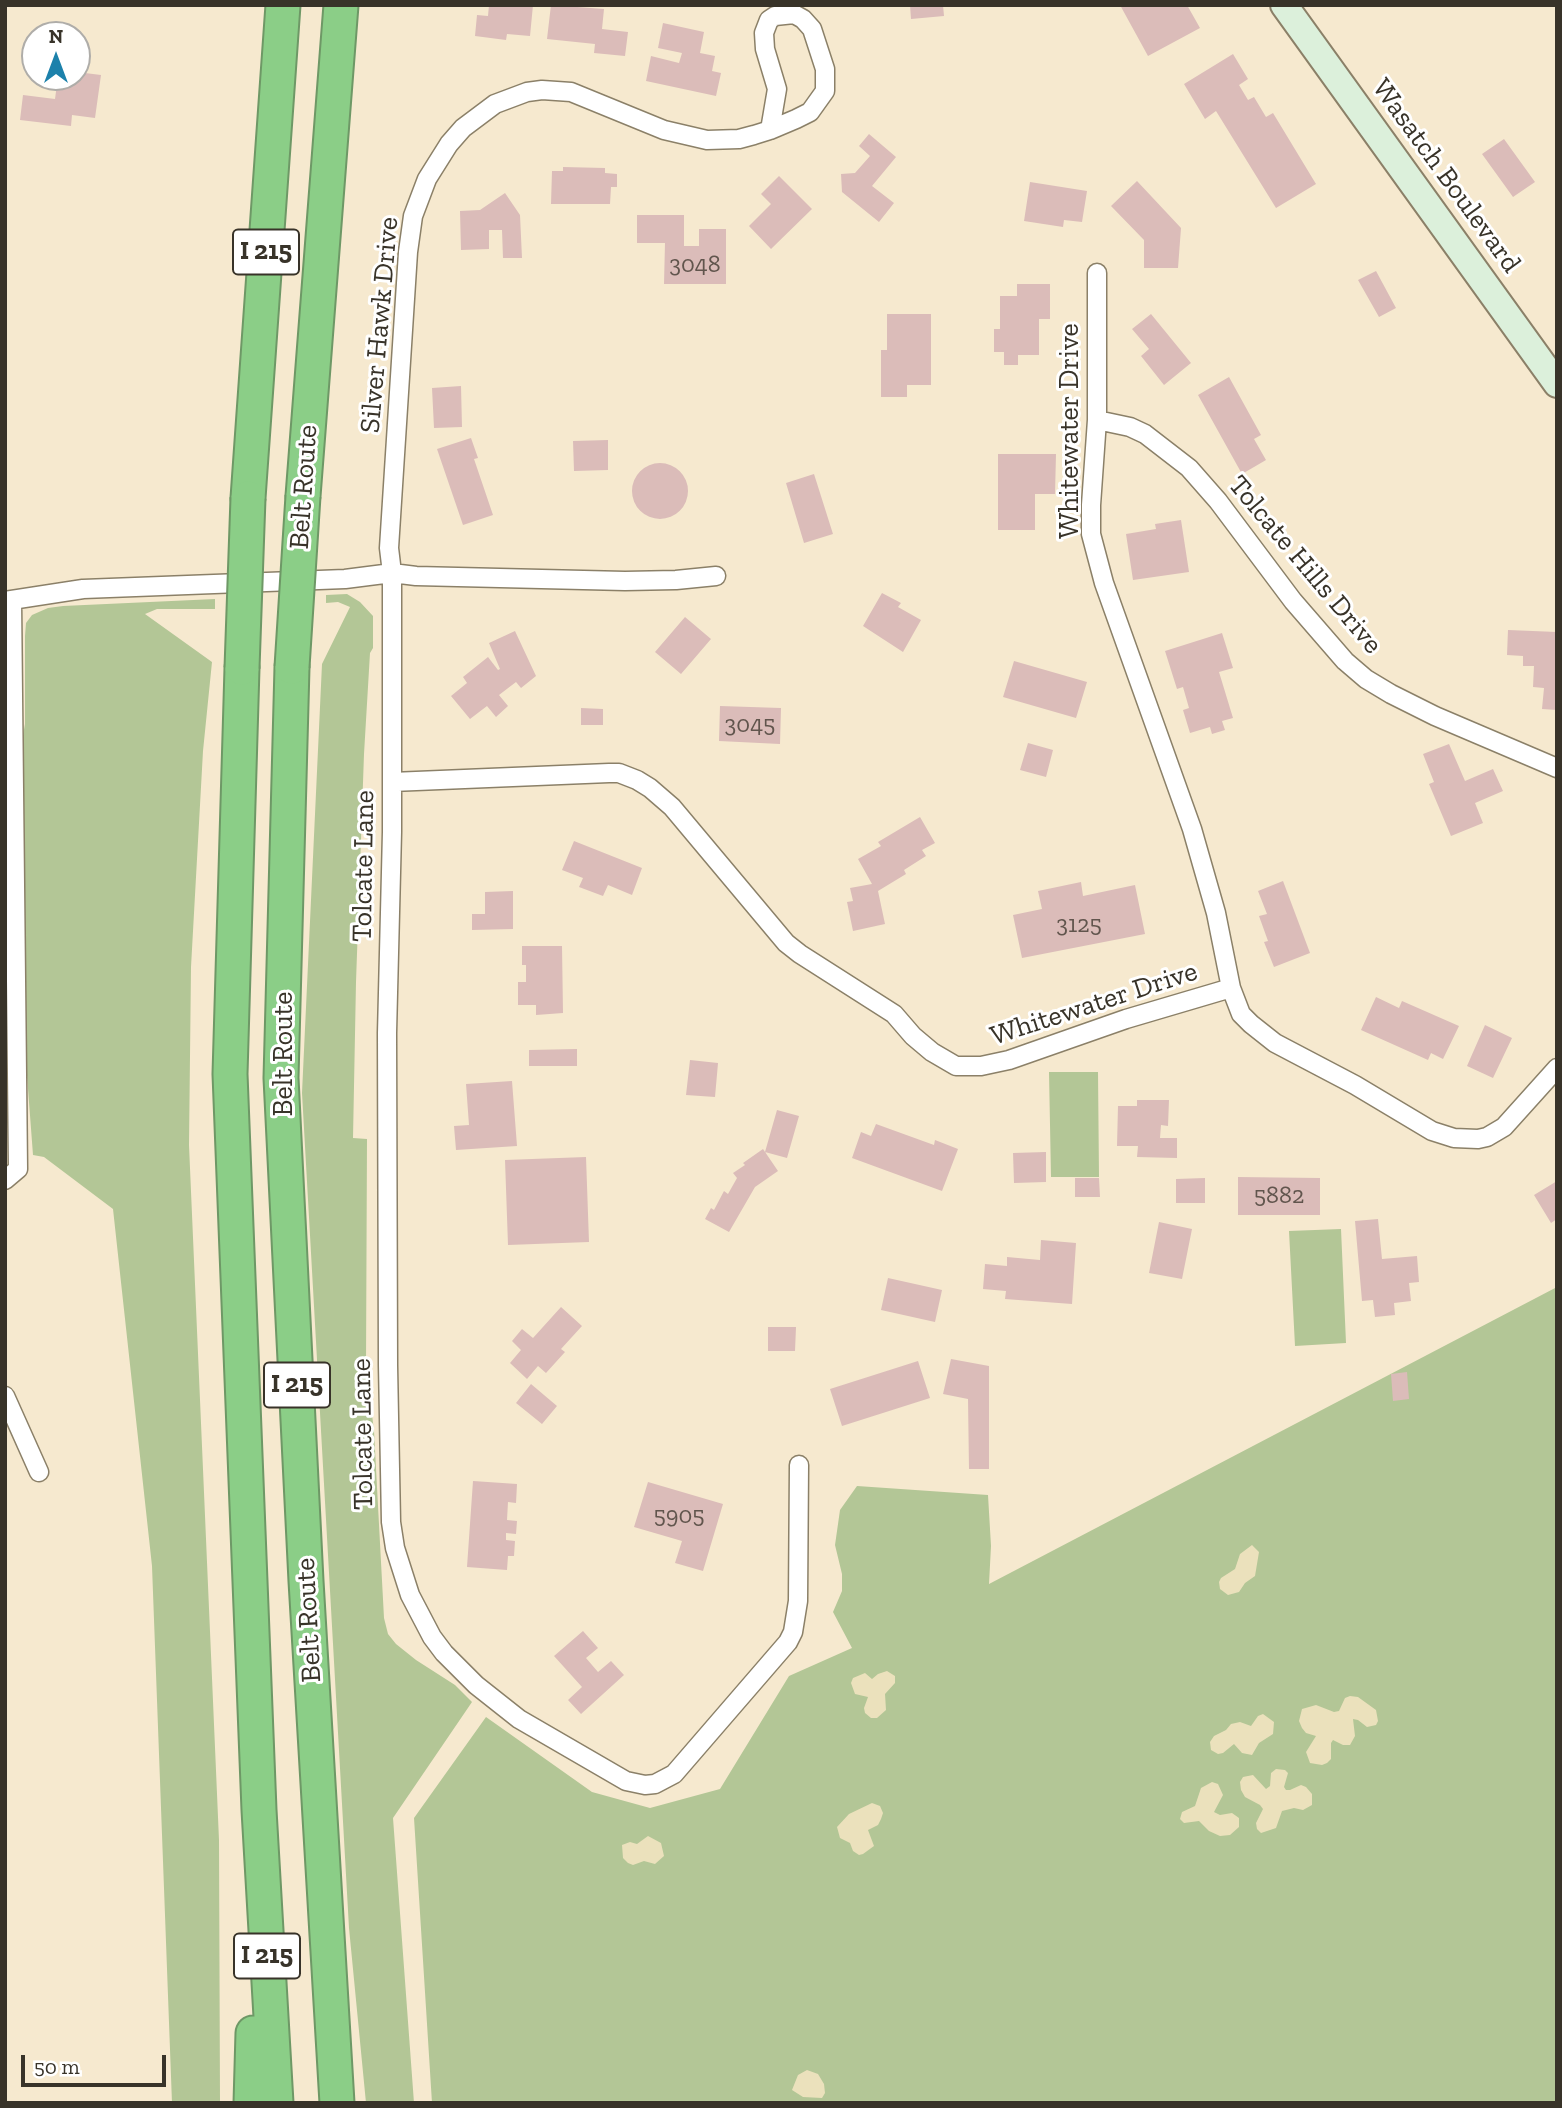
<!DOCTYPE html>
<style>
body{margin:0}
#map{position:relative;width:1562px;height:2108px;overflow:hidden;background:#f6e9cf;font-family:"Zilla Slab",serif}
canvas{display:block}
.frame{position:absolute;inset:0;border:7px solid #383329;pointer-events:none}
.north{position:absolute;left:21px;top:21px;width:70px;height:70px;box-sizing:border-box;background:#fff;border:2px solid #afada9;border-radius:50%;rotate:0deg;font-size:19px;font-weight:700;line-height:28px;text-align:center;color:#383329}
.north::after{content:'';display:block;margin:auto;width:24px;height:32px;background:#1c81ab;clip-path:polygon(50% 0,100% 100%,50% 72%,0 100%)}
.scale{position:absolute;left:21px;top:2055px;width:145px;height:32px;box-sizing:border-box;border:4px solid #383329;border-top:0;padding-left:9px;font-size:21px;line-height:24px;white-space:nowrap;color:#383329;-webkit-text-stroke:5px #fff;paint-order:stroke}
</style>
<div id="map">
<canvas width="1562" height="2108"></canvas>
<div class="frame"></div>
<div class="north">N</div>
<div class="scale">50 m</div>
</div>
<script>
const ctx = document.querySelector('canvas').getContext('2d');
ctx.lineJoin = 'round';
function fill(path, color) { ctx.fillStyle = color; ctx.fill(path, 'evenodd'); }
const shape = rows => new Path2D(rows.map(r => 'M' + r).join(''));
function strokePath(path, color, width, dash) { ctx.strokeStyle = color; ctx.lineWidth = width; ctx.lineCap = dash ? 'butt' : 'round'; ctx.setLineDash(dash || []); ctx.stroke(path); }
function write(font, color, halo, rows, align = 'center') {
  ctx.font = font + ' "Zilla Slab",serif'; ctx.lineWidth = 6; ctx.setLineDash([]); ctx.textBaseline = 'middle'; ctx.strokeStyle = halo; ctx.fillStyle = color; for (const [text, x, y, turn = 0] of rows) {
    ctx.save(); ctx.translate(x, y); ctx.rotate((+turn || 0) * Math.PI / 180); ctx.textAlign = isNaN(turn) ? turn : align; if (halo) ctx.strokeText(text, 0, 0); ctx.fillText(text, 0, 0); ctx.restore();
  }
}
fill(shape([
 [347,594,360,602,373,616,373,648,370,653,364,754,356,982,353,1138,367,1139,366,1364,374,1431,384,1618,388,1634,396,1644,416,1660,455,1685,472,1702,393,1818,414,2103,366,2103,349,1928,302,1093,322,664,350,607,338,602,326,603,326,595],
 [215,599,215,609,157,609,145,614,212,662,203,751,191,967,189,1145,219,1840,220,2103,172,2103,152,1566,113,1209,44,1157,33,1155,25,1049,21,747,25,724,25,636,26,623,32,615,48,608,63,606],
 [1049,1072,1098,1072,1099,1177,1051,1177],
 [1341,1229,1346,1343,1295,1346,1289,1231],
 [1557,1287,1557,2103,432,2103,414,1818,486,1717,592,1792,650,1808,720,1789,789,1676,852,1648,833,1612,842,1591,842,1574,835,1545,840,1510,857,1486,988,1495,991,1546,989,1584]
]), '#b3c696');
fill(shape([
 [1252,1545,1259,1552,1255,1576,1245,1583,1239,1592,1228,1595,1220,1589,1219,1582,1221,1578,1235,1569,1240,1554],
 [887,1671,895,1676,895,1683,885,1694,886,1710,877,1718,871,1718,865,1713,864,1708,868,1697,855,1694,851,1683,853,1678,865,1673,872,1679,878,1674],
 [1350,1696,1358,1697,1376,1710,1378,1721,1376,1725,1367,1727,1358,1720,1353,1719,1355,1736,1350,1745,1343,1745,1333,1740,1331,1743,1331,1759,1327,1763,1322,1765,1310,1763,1306,1752,1316,1736,1306,1733,1302,1728,1299,1721,1302,1709,1316,1705,1334,1712,1339,1711,1345,1698],
 [1263,1714,1274,1722,1273,1734,1259,1743,1252,1755,1242,1753,1234,1744,1223,1753,1218,1754,1211,1750,1210,1742,1214,1736,1226,1730,1231,1724,1240,1722,1251,1726,1258,1716],
 [1276,1769,1285,1770,1288,1773,1284,1787,1286,1790,1290,1790,1301,1785,1306,1787,1312,1794,1312,1805,1303,1810,1294,1808,1282,1811,1276,1828,1261,1833,1257,1829,1256,1823,1263,1809,1260,1805,1245,1797,1241,1790,1240,1782,1243,1777,1253,1775,1266,1789,1270,1786,1271,1773],
 [1212,1782,1218,1784,1223,1795,1214,1812,1220,1815,1232,1813,1239,1818,1239,1827,1230,1835,1220,1836,1209,1831,1199,1821,1184,1823,1180,1819,1182,1812,1195,1806,1201,1788],
 [872,1803,880,1806,883,1813,881,1819,878,1825,868,1830,874,1846,863,1854,859,1855,853,1851,850,1843,840,1838,837,1827,849,1814],
 [648,1836,661,1843,664,1856,655,1864,644,1861,633,1865,628,1863,623,1858,622,1845,630,1842,637,1844],
 [807,2070,818,2074,824,2084,825,2093,822,2098,803,2097,792,2090,798,2075]
]), '#ebe1bc');
fill(shape([
 [489,5,533,5,530,36,507,34,506,40,475,36,477,15,488,16],
 [551,5,604,9,602,29,628,32,625,56,594,53,595,44,547,39],
 [910,5,943,5,944,16,911,19],
 [1120,5,1187,5,1200,28,1148,56],
 [663,23,704,32,700,53,715,56,712,71,721,73,716,96,646,81,651,56,679,63,682,53,658,48],
 [1233,54,1248,79,1239,85,1248,100,1254,97,1266,117,1273,113,1316,184,1276,208,1216,111,1205,119,1184,84],
 [77,72,101,75,95,118,72,115,71,126,20,120,23,95,55,99,58,77,77,77],
 [869,134,896,157,872,186,894,203,879,222,842,192,841,174,855,173,870,156,859,146],
 [1504,139,1535,182,1513,197,1482,154],
 [563,167,605,168,605,173,617,174,617,187,611,187,610,204,551,204,552,171,563,171],
 [779,176,812,209,771,249,749,226,771,204,761,194],
 [1137,181,1181,228,1178,268,1144,268,1144,240,1111,206],
 [1030,182,1087,191,1082,222,1064,220,1063,227,1024,221],
 [505,193,520,215,522,258,503,258,502,230,489,230,489,249,461,250,460,211,480,210],
 [637,215,684,215,684,246,699,246,699,229,726,229,726,284,664,284,665,243,637,243],
 [1376,271,1396,308,1379,317,1358,280],
 [1017,284,1050,284,1050,319,1039,319,1039,355,1018,355,1018,365,1004,365,1004,352,994,352,994,329,1000,329,1000,296,1017,296],
 [887,314,931,314,931,385,907,385,907,397,881,397,881,350,887,350],
 [1151,314,1191,363,1164,385,1141,356,1149,349,1132,329],
 [1229,377,1261,435,1254,439,1266,460,1242,474,1198,395],
 [461,386,462,427,434,428,432,388],
 [471,438,478,458,474,459,493,515,463,525,437,449],
 [608,440,608,470,574,471,573,441],
 [998,454,1056,454,1055,494,1035,494,1035,530,998,530],
 '632 491a28 28 0 1 1 56 0a28 28 0 1 1-56 0Z',
 [814,474,833,534,804,543,786,483],
 [1181,520,1189,572,1133,580,1126,534,1156,529,1155,524],
 [882,593,901,603,898,607,921,620,903,652,863,626],
 [685,617,711,639,681,674,655,652],
 [1508,630,1557,632,1557,710,1542,709,1544,688,1533,687,1534,666,1523,666,1523,656,1507,655],
 [515,631,536,676,521,688,516,682,499,695,508,706,496,717,487,706,470,719,451,696,467,683,463,677,488,657,498,670,500,669,489,643],
 [1222,633,1233,668,1219,672,1233,718,1222,721,1225,730,1212,734,1210,727,1190,733,1183,710,1189,708,1183,687,1177,689,1165,651],
 [1014,661,1087,682,1076,718,1003,697],
 [720,706,781,708,780,744,719,741],
 [581,708,603,709,603,725,581,725],
 [1028,743,1053,750,1046,777,1020,770],
 [1449,744,1465,781,1493,769,1503,791,1475,803,1483,823,1451,836,1429,784,1434,782,1423,754],
 [920,817,935,843,922,850,926,856,904,870,906,874,878,891,885,924,853,931,847,902,853,901,850,888,872,884,858,859,881,846,878,842],
 [574,841,642,868,632,895,608,885,603,896,579,887,583,878,562,870],
 [1283,881,1310,953,1274,967,1264,942,1268,941,1259,916,1267,914,1258,891],
 [1081,882,1083,896,1135,885,1145,934,1022,958,1013,915,1042,909,1038,891],
 [513,891,513,929,472,930,472,914,485,914,485,892],
 [522,946,562,946,563,1013,536,1015,536,1005,518,1005,518,982,526,982,526,965,522,965],
 [1376,997,1399,1008,1402,1001,1459,1026,1443,1059,1431,1053,1428,1060,1361,1030],
 [1485,1025,1512,1038,1493,1078,1467,1066],
 [577,1049,577,1066,529,1066,529,1050],
 [690,1060,718,1063,715,1097,686,1095],
 [512,1081,517,1146,456,1150,454,1126,469,1125,466,1084],
 [1137,1100,1169,1100,1168,1126,1161,1125,1160,1138,1177,1138,1177,1158,1137,1157,1138,1146,1117,1146,1118,1106,1137,1106],
 [777,1110,799,1116,787,1158,765,1152],
 [876,1124,934,1145,935,1140,958,1149,942,1191,852,1158,861,1132,871,1136],
 [763,1149,778,1171,755,1187,729,1232,705,1219,711,1208,714,1210,724,1191,728,1194,737,1178,733,1173,745,1165,743,1163],
 [1046,1152,1046,1182,1014,1183,1013,1153],
 [586,1157,589,1242,508,1245,505,1160],
 [1238,1177,1320,1178,1320,1215,1238,1215],
 [1075,1178,1099,1178,1100,1197,1075,1197],
 [1205,1178,1205,1203,1176,1203,1176,1179],
 [1557,1181,1557,1219,1551,1223,1534,1195],
 [1378,1219,1382,1259,1417,1256,1419,1282,1409,1283,1411,1301,1394,1303,1395,1315,1375,1317,1373,1300,1362,1301,1355,1221],
 [1159,1222,1192,1229,1182,1279,1149,1273],
 [1041,1240,1076,1243,1072,1304,1005,1299,1006,1291,983,1289,985,1264,1007,1266,1007,1257,1040,1260],
 [888,1278,942,1290,935,1322,881,1310],
 [561,1307,582,1326,561,1349,565,1352,546,1373,538,1366,527,1379,510,1363,521,1350,512,1341,522,1329,533,1338],
 [768,1327,796,1327,795,1351,768,1351],
 [951,1359,989,1366,989,1469,969,1469,968,1399,943,1394],
 [918,1361,930,1398,842,1426,830,1389],
 [1407,1372,1409,1399,1393,1401,1391,1374],
 [531,1384,557,1406,542,1424,516,1403],
 [473,1481,517,1484,516,1503,508,1502,507,1520,517,1521,516,1534,506,1533,506,1540,515,1541,514,1556,508,1556,507,1570,467,1567],
 [648,1482,723,1504,703,1571,675,1563,682,1541,634,1527],
 [583,1631,598,1648,586,1658,598,1672,611,1661,624,1675,581,1714,568,1700,582,1687,554,1656]
]), '#dbbcb9');
const street = shape([
 [770,130,777,89,765,49,764,33,769,20,775,16,794,14,803,19,812,29,825,69,825,91,810,112,796,119,770,130,754,135,739,139,707,140,664,130,571,92,542,90,527,92,495,104,463,128,449,144,427,179,413,216,408,252,389,548,392,573,392,832,387,1033,388,1365,391,1522,395,1548,410,1595,432,1637,444,1653,476,1685,519,1719,626,1781,645,1785,655,1784,674,1774,788,1642,793,1632,798,1601,799,1465],
 [1097,273,1097,420,1091,505,1091,534,1104,583,1192,829,1216,913,1231,988,1241,1014,1251,1024,1275,1043,1355,1085,1432,1131,1454,1138,1478,1139,1487,1137,1504,1127,1557,1068],
 [1097,420,1130,427,1145,434,1189,468,1218,501,1293,601,1345,661,1366,679,1391,694,1435,716,1557,768],
 [5,601,83,589,345,579,392,573,416,576,625,581,676,580,716,576],
 [392,782,609,773,619,773,637,780,650,788,672,807,786,943,800,954,894,1014,913,1036,932,1052,956,1066,981,1066,1009,1060,1126,1019,1231,988],
 [5,1180,18,1169,12,600],
 [5,1396,39,1472]
]);
const secondary = shape([
 [1284,5,1557,384]
]);
const highway = shape([
 [303,496,341,5],
 [248,498,283,5],
 [292,667,281,1078,306,1581,337,2103],
 [242,668,230,1074,259,1810,276,2103],
 [251,2103,253,2033]
]);
strokePath(street, '#8b8068', 21);
strokePath(secondary, '#8b8068', 30);
strokePath(highway, '#6e9866', 37);
strokePath(street, '#fff', 18);
strokePath(secondary, '#dcf0db', 26);
strokePath(highway, '#8bce87', 33);
const highwayBridge = shape([
 [292,667,303,496],
 [242,668,248,498]
]);
strokePath(highwayBridge, '#6e9866', 37, []);
strokePath(highwayBridge, '#8bce87', 33);
write('24px', '#61554d', null, [
 ["3048",695,265],
 ["3045",750,725],
 ["3125",1079,925],
 ["5882",1279,1196],
 ["5905",679,1516]
]);
for (const [x, y, w] of [
 [266,252,66],
 [297,1385,66],
 [267,1956,66]
]) { const box = new Path2D(); box.roundRect(x - w / 2, y - 22.5, w, 45, 5); ctx.fillStyle = '#fff'; ctx.fill(box); strokePath(box, '#383329', 2); }
write('bold 26px', '#383329', null, [
 ["I 215",266,252],
 ["I 215",297,1385],
 ["I 215",267,1956]
]);
write('28px', '#383329', '#fff', [
 ["Wasatch Boulevard",1446,176,54],
 ["Silver Hawk Drive",380,325,-85],
 ["Whitewater Drive",1070,431,-90],
 ["Belt Route",304,487,-86],
 ["Tolcate Hills Drive",1305,565,50],
 ["Tolcate Lane",364,866,-89],
 ["Whitewater Drive",1094,1004,-18],
 ["Belt Route",284,1054,-90],
 ["Tolcate Lane",363,1434,-91],
 ["Belt Route",309,1620,-93]
]);
</script>
